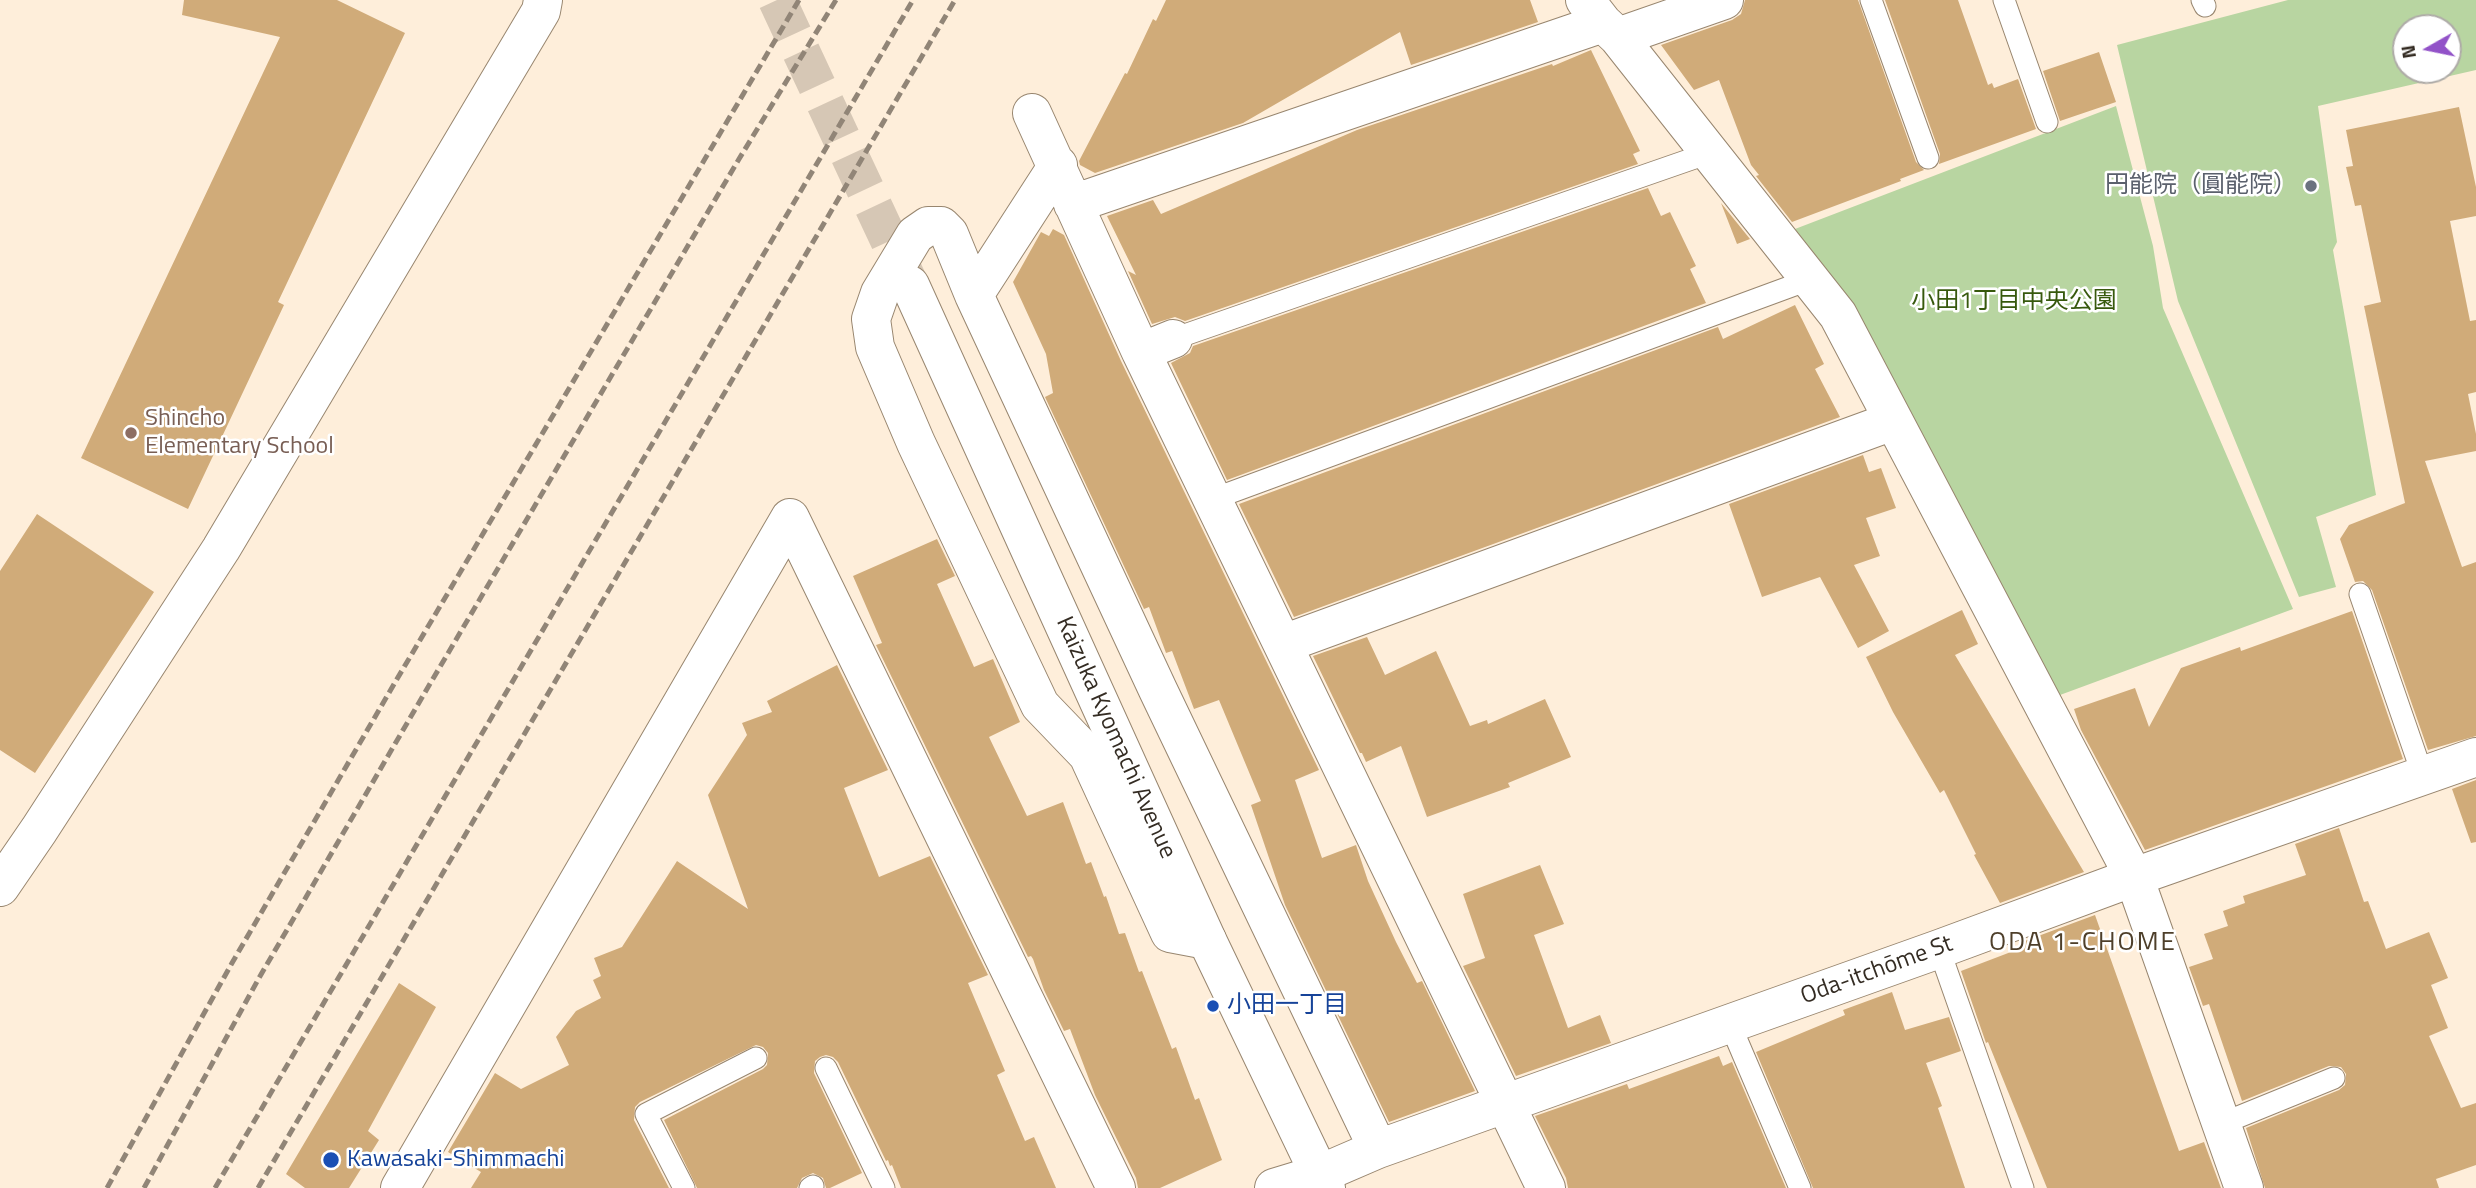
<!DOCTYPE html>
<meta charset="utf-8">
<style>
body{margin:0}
#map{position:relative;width:2476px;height:1188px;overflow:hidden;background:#feeeda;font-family:"Titillium Web",sans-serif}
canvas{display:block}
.north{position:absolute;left:2392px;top:14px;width:70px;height:70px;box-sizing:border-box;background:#fff;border:2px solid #aeaba7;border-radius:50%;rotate:261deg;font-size:19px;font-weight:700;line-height:28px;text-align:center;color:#342c23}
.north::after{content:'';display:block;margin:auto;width:24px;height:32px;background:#9252c8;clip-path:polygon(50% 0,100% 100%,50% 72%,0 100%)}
</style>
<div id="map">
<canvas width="2476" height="1188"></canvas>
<div class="north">N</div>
</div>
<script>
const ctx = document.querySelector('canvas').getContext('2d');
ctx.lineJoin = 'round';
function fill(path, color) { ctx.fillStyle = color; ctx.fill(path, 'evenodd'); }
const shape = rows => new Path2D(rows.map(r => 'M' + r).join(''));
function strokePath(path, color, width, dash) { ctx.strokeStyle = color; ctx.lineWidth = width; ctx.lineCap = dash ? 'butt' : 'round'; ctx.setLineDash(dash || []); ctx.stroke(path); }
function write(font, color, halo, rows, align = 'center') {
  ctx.font = font + ' "Titillium Web","Noto Sans JP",sans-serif'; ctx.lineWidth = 5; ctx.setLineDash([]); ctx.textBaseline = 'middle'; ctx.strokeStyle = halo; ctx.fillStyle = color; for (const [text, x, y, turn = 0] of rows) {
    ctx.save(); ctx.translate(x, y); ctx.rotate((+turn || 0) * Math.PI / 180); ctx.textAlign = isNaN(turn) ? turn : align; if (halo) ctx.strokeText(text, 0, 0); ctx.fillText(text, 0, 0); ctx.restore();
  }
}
fill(shape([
 [2288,0,2476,0,2476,70,2318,106,2337,242,2333,250,2376,495,2316,517,2336,587,2299,597,2178,301,2117,45],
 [2448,28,2448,70,2406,70,2406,28],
 [2116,106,2153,246,2163,308,2293,609,2060,695,1845,301,1795,229]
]), '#b8d5a1');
fill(shape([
 [184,0,337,0,405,33,278,302,284,305,188,509,81,458,280,37,182,15],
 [1166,0,1530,0,1538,22,1411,65,1400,32,1243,123,1095,173,1080,165,1079,161,1125,73,1127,74,1153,19,1156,21],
 [1745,0,1858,0,1916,162,1924,170,1900,179,1901,181,1792,222,1756,176,1759,175,1751,165,1719,80,1694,90,1661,45,1732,20,1741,14],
 [1885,0,1958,0,1988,85,1992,83,1994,88,2018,79,2036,129,1939,164,1940,154],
 [1591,50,1640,151,1633,154,1638,164,1185,321,1175,317,1152,324,1128,271,1136,275,1107,216,1153,200,1161,214,1357,130,1552,64,1553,66],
 [2099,52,2116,102,2060,121,2043,71],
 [2459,107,2476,187,2476,216,2450,221,2470,321,2476,320,2476,392,2468,394,2476,434,2476,451,2425,461,2462,567,2476,562,2476,736,2428,750,2372,590,2363,581,2355,582,2340,539,2349,525,2405,503,2364,306,2381,302,2361,205,2355,206,2346,167,2353,166,2346,130],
 [1648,188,1661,216,1670,212,1696,266,1690,269,1706,303,1227,480,1171,363,1190,353,1193,346],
 [1721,203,1750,239,1737,244],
 [1053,229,1064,235,1121,361,1319,770,1295,780,1322,858,1356,845,1368,881,1396,942,1417,983,1422,981,1475,1091,1389,1122,1285,905,1251,805,1261,801,1219,700,1194,709,1172,651,1166,653,1149,607,1144,609,1045,397,1053,393,1046,354,1013,282,1041,232,1049,236],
 [1795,305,1824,364,1815,369,1840,417,1294,617,1239,504,1718,327,1723,339],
 [1863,455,1869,472,1881,468,1896,508,1866,518,1880,556,1854,565,1889,631,1858,648,1820,577,1762,597,1729,504],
 [37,514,154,592,35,773,0,750,0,571],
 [937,539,955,576,937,584,974,667,993,659,1020,722,989,737,1027,816,1063,802,1086,864,1091,862,1104,897,1106,896,1119,934,1125,933,1139,972,1142,971,1172,1049,1176,1047,1195,1100,1199,1098,1222,1160,1160,1188,1138,1188,1136,1178,1095,1095,1070,1029,1064,1031,1044,990,1033,959,1031,956,1028,957,876,645,882,643,853,576],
 [1962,610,1978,644,1955,655,2084,872,2000,903,1974,855,1976,854,1944,790,1940,793,1893,712,1866,657],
 [2352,611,2403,759,2145,850,2081,730,2074,709,2135,688,2149,727,2181,668,2240,647,2241,651],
 [1367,637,1385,675,1436,651,1470,726,1487,720,1488,724,1545,699,1571,757,1508,783,1510,787,1427,817,1401,746,1366,762,1362,753,1360,753,1313,656],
 [837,665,888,770,844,788,879,877,930,856,988,975,968,983,1005,1071,997,1075,1025,1141,1034,1137,1056,1188,901,1188,892,1165,890,1166,888,1160,886,1161,838,1062,833,1057,826,1055,820,1057,815,1061,814,1073,862,1173,830,1188,826,1188,823,1178,813,1173,802,1178,797,1188,697,1188,664,1120,763,1069,767,1065,768,1053,763,1047,756,1045,640,1102,635,1107,634,1120,669,1188,471,1188,481,1172,448,1152,495,1073,521,1089,569,1065,556,1037,576,1011,601,998,593,980,601,976,594,958,622,947,677,861,748,909,708,795,747,735,742,723,772,712,767,701],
 [2476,780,2476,842,2471,843,2452,789],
 [2339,828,2364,902,2368,901,2386,949,2429,932,2448,978,2431,985,2448,1028,2429,1036,2461,1108,2476,1103,2476,1165,2436,1179,2439,1188,2265,1188,2246,1128,2339,1090,2345,1085,2346,1074,2341,1067,2329,1066,2242,1101,2209,1004,2203,1006,2189,967,2213,959,2204,934,2228,926,2223,911,2245,903,2243,896,2306,875,2295,844],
 [1540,865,1564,924,1534,935,1568,1028,1600,1015,1611,1043,1516,1076,1463,966,1485,958,1463,894],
 [2095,915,2179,1151,2204,1142,2221,1188,2047,1188,1988,1042,1986,1043,1961,971,2024,947,2022,942],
 [399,983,436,1007,368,1131,379,1140,349,1188,305,1188,286,1174],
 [1892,992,1905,1030,1949,1017,1961,1051,1926,1063,1942,1106,1938,1108,1965,1188,1813,1188,1756,1052,1845,1015,1843,1010],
 [1719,1056,1723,1066,1732,1062,1786,1188,1568,1188,1566,1178,1535,1116,1627,1084,1629,1089]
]), '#d0ab79');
strokePath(shape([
 [777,0,910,285]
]), '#d6c7b5', 38, [38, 19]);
const lane = shape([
 [1871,0,1928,158],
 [2004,0,2047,122],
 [2202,0,2205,6],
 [1173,339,1709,153],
 [1213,499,1811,279],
 [2360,594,2423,776],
 [1939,949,2023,1188],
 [1730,1024,1800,1188],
 [826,1068,884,1188],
 [2221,1124,2334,1078],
 [684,1188,646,1114,756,1058],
 [810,1188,813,1186]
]);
const street = shape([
 [1585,0,1603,23,1618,37,1838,315,2134,877,2244,1188],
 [1618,37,1724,0],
 [1032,113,1141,352,1546,1188],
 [1073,204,1603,23],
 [974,295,1058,165],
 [1141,352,1173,339],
 [790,518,1116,1188],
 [1283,644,1893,421],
 [0,887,39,830,221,549,541,11,543,0],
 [1207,940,1170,933,1088,755,1040,705,916,443,875,347,871,319,880,293,915,235,928,226,941,226,949,234,974,295,1158,690,1378,1149],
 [1320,1174,1378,1149,1939,949,2134,877,2476,757],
 [400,1188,790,518]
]);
const secondary = shape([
 [910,285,1207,940,1326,1188],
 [1274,1188,1320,1174]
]);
strokePath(lane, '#98866f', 23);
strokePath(street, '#98866f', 40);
strokePath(secondary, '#98866f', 40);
strokePath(lane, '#fff', 21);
strokePath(street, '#fff', 38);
strokePath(secondary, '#fff', 38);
strokePath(shape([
 [107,1188,232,963,397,679,799,0],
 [144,1188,259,978,424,694,739,159,836,0],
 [215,1188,913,0],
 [258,1188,955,0]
]), '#918577', 5, [10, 5]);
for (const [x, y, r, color] of [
 [2311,186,7,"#6b7280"],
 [131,433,7,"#8d6e63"],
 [1213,1006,7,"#1a4fb4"],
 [331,1160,9,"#1a4fb4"]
]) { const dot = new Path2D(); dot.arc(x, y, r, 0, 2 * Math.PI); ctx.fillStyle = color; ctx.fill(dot); strokePath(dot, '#fff', 2.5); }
write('24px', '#5b616d', '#fff', [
 ["円能院（圓能院）",2297,186]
], 'right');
write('24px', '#37590d', '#fff', [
 ["小田1丁目中央公園",2014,302]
]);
write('24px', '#785e54', '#fff', [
 ["Shincho",145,419],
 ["Elementary School",145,447]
], 'left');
write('24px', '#342c23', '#fff', [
 ["Kaizuka Kyomachi Avenue",1115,738,66],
 ["Oda-itchōme St",1877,971,-20]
]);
write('24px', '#164399', '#fff', [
 ["小田一丁目",1227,1006],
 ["Kawasaki-Shimmachi",347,1160]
], 'left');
ctx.letterSpacing = '2px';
write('26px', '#4e3f2a', '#fff', [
 ["ODA 1-CHOME",2083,944]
]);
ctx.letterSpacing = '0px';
</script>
